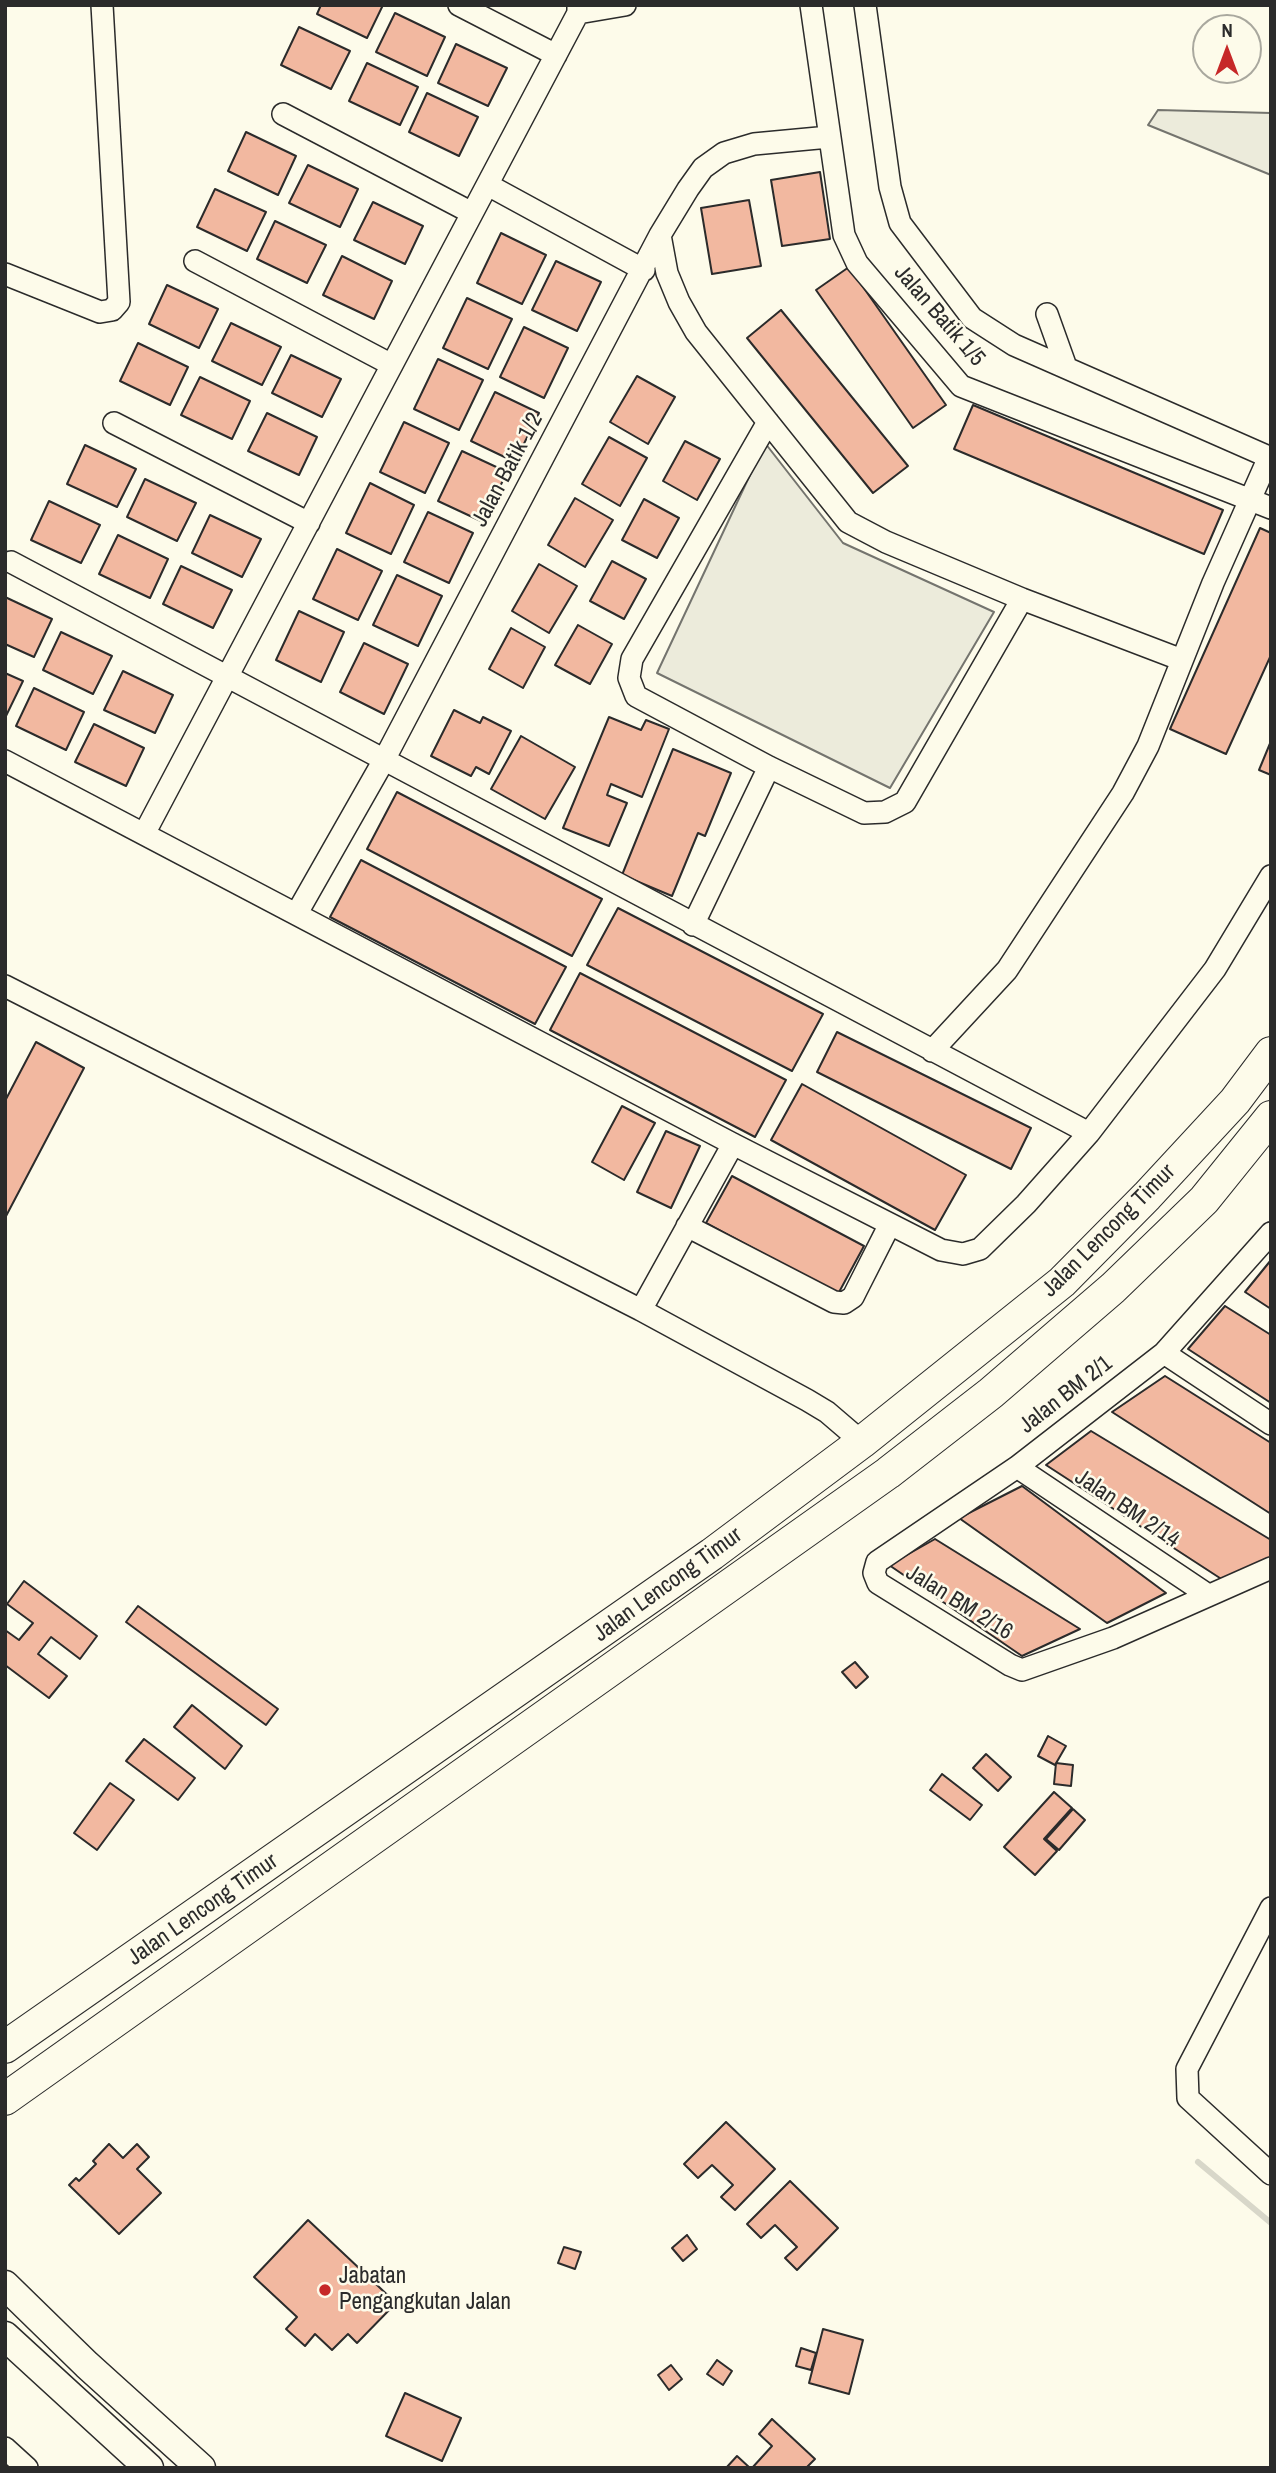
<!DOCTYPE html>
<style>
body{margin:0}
#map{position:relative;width:1276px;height:2473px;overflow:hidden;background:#fdfbea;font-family:"Archivo Narrow",sans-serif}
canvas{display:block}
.frame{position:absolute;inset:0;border:7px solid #2b2b2b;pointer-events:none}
.north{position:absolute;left:1192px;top:14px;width:70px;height:70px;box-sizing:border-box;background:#fdfbea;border:2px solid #a9a89e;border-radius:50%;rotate:0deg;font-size:19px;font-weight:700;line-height:28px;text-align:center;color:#2b2b2b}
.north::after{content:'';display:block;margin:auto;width:24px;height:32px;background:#c62828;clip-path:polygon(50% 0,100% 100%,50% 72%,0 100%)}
</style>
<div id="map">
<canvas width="1276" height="2473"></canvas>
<div class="frame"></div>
<div class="north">N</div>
</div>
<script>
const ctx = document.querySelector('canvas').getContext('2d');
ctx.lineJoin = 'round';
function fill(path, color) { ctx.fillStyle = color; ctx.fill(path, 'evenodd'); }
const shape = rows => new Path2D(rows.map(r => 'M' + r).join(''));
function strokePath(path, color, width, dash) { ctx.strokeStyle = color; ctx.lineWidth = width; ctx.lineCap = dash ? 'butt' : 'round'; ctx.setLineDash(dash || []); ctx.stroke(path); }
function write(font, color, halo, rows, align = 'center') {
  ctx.font = font + ' "Archivo Narrow",sans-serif'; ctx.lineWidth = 5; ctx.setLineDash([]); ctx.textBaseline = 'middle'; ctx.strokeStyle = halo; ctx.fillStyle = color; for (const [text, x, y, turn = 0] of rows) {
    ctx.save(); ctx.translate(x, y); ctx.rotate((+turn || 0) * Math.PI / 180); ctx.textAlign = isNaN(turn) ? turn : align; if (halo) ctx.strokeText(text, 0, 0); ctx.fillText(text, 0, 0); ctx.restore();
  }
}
const green = shape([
 [1158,110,1271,113,1271,175,1148,125,1158,110],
 [765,443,843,543,994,612,890,788,657,673,765,443]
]);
fill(green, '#ecebdb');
strokePath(green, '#74746e', 2);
strokePath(shape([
 [1198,2162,1271,2223]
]), '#d8d7c9', 6);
const building = shape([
 [321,5,383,5,367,38,317,14,321,5],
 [395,13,445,37,427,76,376,52,395,13],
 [299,27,350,51,331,89,281,65,299,27],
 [456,44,507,68,488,106,438,83,456,44],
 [367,63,418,87,400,125,349,101,367,63],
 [427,93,478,117,459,156,409,132,427,93],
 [246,132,296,156,278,195,228,171,246,132],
 [308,165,358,189,340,227,289,203,308,165],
 [820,172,830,239,782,246,771,180,820,172],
 [215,189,266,212,247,251,197,227,215,189],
 [749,200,761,266,712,274,701,208,749,200],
 [373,202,423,226,405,264,354,240,373,202],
 [275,221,326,245,307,283,257,259,275,221],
 [501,233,546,255,522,304,477,283,501,233],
 [342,256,392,281,374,319,323,295,342,256],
 [556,261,601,282,577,331,532,310,556,261],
 [849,267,946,405,913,428,816,290,849,267],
 [167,285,218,309,199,348,149,324,167,285],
 [467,298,512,319,488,369,443,348,467,298],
 [781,310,908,466,873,493,747,338,781,310],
 [231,323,281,347,262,385,212,361,231,323],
 [524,327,568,348,544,398,500,377,524,327],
 [138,343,188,367,170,405,120,381,138,343],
 [291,355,341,379,322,417,272,393,291,355],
 [438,359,483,380,459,430,414,409,438,359],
 [637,376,675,397,648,444,610,422,637,376],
 [200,377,250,401,232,439,181,415,200,377],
 [495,392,539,413,515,462,471,441,495,392],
 [973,405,1223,510,1204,554,954,449,973,405],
 [267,413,317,437,299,475,248,451,267,413],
 [404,422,449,443,425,493,380,472,404,422],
 [609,437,647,458,620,506,582,484,609,437],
 [685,441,720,459,697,500,663,481,685,441],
 [85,445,136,469,117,507,67,484,85,445],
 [462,451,507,472,483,522,438,501,462,451],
 [145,479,196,503,177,541,127,517,145,479],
 [370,483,414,505,391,554,346,533,370,483],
 [575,498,613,520,585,567,548,545,575,498],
 [644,499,679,518,657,558,622,540,644,499],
 [49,501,100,525,81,563,31,540,49,501],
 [428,512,473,533,449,583,404,562,428,512],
 [210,515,261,539,242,577,192,553,210,515],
 [1260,528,1271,533,1271,655,1226,754,1170,729,1260,528],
 [118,535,168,559,150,598,99,574,118,535],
 [337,549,382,571,358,620,313,599,337,549],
 [612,561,646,579,624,619,590,601,612,561],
 [539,564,577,586,549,633,512,611,539,564],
 [181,566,232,590,213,628,163,604,181,566],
 [397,575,442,596,418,646,373,625,397,575],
 [5,597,52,619,34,657,5,644,5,597],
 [299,611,344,632,321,682,276,660,299,611],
 [578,625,612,644,590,684,555,665,578,625],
 [511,628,545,647,523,688,489,669,511,628],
 [61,632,112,656,93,694,43,670,61,632],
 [364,643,408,664,384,714,340,692,364,643],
 [123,671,173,695,155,733,104,710,123,671],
 [5,673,23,681,5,718,5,673],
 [34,688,84,712,66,750,16,726,34,688],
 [454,710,480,723,483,717,511,731,489,774,476,767,471,776,431,756,454,710],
 [609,717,641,730,646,720,669,729,642,797,611,784,607,795,627,803,609,846,563,828,609,717],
 [94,724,144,748,126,786,75,762,94,724],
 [521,736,575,767,545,819,491,789,521,736],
 [1271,741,1271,775,1259,770,1271,741],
 [673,749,731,773,705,836,698,833,672,896,622,875,673,749],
 [397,792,602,899,572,956,367,849,397,792],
 [361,860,566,967,535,1024,330,917,361,860],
 [618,908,823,1014,792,1071,587,965,618,908],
 [580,973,786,1080,755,1137,550,1030,580,973],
 [837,1032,1031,1128,1011,1169,817,1072,837,1032],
 [36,1042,84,1068,5,1218,5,1101,36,1042],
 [802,1084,966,1175,935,1230,771,1140,802,1084],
 [622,1106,655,1123,624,1180,592,1162,622,1106],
 [666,1131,700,1146,671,1208,637,1192,666,1131],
 [732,1176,864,1246,838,1294,706,1223,732,1176],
 [1271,1260,1271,1309,1245,1292,1271,1260],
 [1225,1306,1271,1335,1271,1403,1188,1349,1225,1306],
 [1165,1376,1271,1443,1271,1514,1112,1412,1165,1376],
 [1091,1431,1271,1540,1271,1559,1226,1582,1046,1465,1091,1431],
 [1022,1486,1166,1593,1107,1623,959,1518,1022,1486],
 [935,1539,1080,1629,1022,1656,889,1565,935,1539],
 [24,1581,97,1636,80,1659,51,1637,38,1654,67,1676,49,1698,5,1665,5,1630,19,1640,33,1623,7,1604,24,1581],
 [138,1606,278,1709,266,1725,126,1622,138,1606],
 [855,1662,868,1677,856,1688,842,1672,855,1662],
 [192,1705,242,1746,225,1769,174,1727,192,1705],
 [1048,1736,1066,1746,1055,1765,1038,1756,1048,1736],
 [144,1739,195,1778,178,1800,126,1761,144,1739],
 [986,1754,1011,1777,998,1791,973,1768,986,1754],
 [1056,1763,1073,1765,1071,1786,1054,1784,1056,1763],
 [942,1774,982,1805,970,1820,930,1790,942,1774],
 [110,1783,134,1800,97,1850,74,1833,110,1783],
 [1054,1792,1072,1808,1044,1839,1057,1851,1035,1875,1004,1847,1054,1792],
 [1073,1809,1085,1820,1059,1850,1046,1839,1073,1809],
 [726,2122,775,2169,735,2210,721,2197,733,2185,712,2165,698,2178,684,2164,726,2122],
 [109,2144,123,2158,137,2144,149,2157,137,2169,161,2193,119,2234,69,2185,76,2178,79,2181,96,2164,93,2161,109,2144],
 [790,2181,838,2228,797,2270,785,2258,797,2247,775,2225,761,2238,747,2224,790,2181],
 [308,2220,396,2303,357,2343,348,2334,332,2350,315,2334,305,2346,286,2329,297,2317,254,2277,308,2220],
 [687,2235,697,2249,683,2261,672,2248,687,2235],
 [564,2247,581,2252,575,2269,558,2263,564,2247],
 [823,2329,863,2340,849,2394,809,2383,823,2329],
 [801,2348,816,2353,811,2370,796,2366,801,2348],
 [717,2360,732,2371,723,2385,707,2374,717,2360],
 [671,2365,682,2379,669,2390,658,2375,671,2365],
 [405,2393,461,2418,442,2461,386,2436,405,2393],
 [772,2419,815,2459,806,2468,752,2468,772,2446,759,2434,772,2419],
 [737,2456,750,2468,726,2468,737,2456]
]);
fill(building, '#f2b8a0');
strokePath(building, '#2b2b2b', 2);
const minor = shape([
 [459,5,556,55],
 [811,5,844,235,857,263,961,386,1271,508],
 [865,5,890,187,900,223,972,318,1014,345,1271,458],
 [578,13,625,5],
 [283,114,472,213],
 [488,185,644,270],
 [660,235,667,273,679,302,696,332,848,522,886,542,1022,599,1182,660],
 [195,261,392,365],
 [5,274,100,312,112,310,119,302,102,5],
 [1047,314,1066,367],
 [768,422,632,659,629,678,636,696,769,767,864,813,885,812,905,802,1022,599],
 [114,423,309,523],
 [11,562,1089,1133],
 [5,761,733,1144,941,1250,963,1254,980,1249,1026,1204,1089,1133,1215,969,1271,876],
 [144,834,578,13,578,5],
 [297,913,384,760,660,235,688,189,703,168,724,153,754,144,829,137],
 [693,925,769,767],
 [5,986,641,1310,807,1400,827,1412,862,1442],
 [932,1051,1007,970,1123,793,1148,746,1213,583,1269,457],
 [687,1226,834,1302,844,1303,853,1297,857,1289,890,1224],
 [1271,1233,1164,1353,1017,1467,877,1562,874,1573,878,1583,1010,1665,1022,1670,1113,1638,1271,1568],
 [641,1310,733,1144],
 [1164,1353,1271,1424],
 [1017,1467,1208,1595],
 [1271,1908,1187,2069,1188,2098,1271,2174],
 [5,2448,27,2468]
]);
const major = shape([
 [5,2285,87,2365,201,2468],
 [5,2336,149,2468]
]);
const highway = shape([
 [5,2047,712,1554,862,1442,1062,1282,1147,1196,1235,1101,1271,1053],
 [5,2099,888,1473,991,1393,1113,1288,1204,1200,1271,1117]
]);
strokePath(minor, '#2b2b2b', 24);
strokePath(major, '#2b2b2b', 31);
strokePath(highway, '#2b2b2b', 34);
strokePath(minor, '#fdfbea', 21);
strokePath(major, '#fdfbea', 28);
strokePath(highway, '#fdfbea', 32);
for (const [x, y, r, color] of [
 [325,2290,7,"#c62828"]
]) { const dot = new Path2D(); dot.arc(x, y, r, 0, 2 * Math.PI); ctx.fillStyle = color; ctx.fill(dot); strokePath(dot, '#fdfbea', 2.5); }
write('23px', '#2b2b2b', '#fdfbea', [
 ["Jalan Batik 1/5",939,316,49],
 ["Jalan Batik 1/2",508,470,-62],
 ["Jalan Lencong Timur",1109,1231,-45],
 ["Jalan BM 2/1",1066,1395,-38],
 ["Jalan BM 2/14",1127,1509,34],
 ["Jalan Lencong Timur",668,1585,-36],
 ["Jalan BM 2/16",959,1603,32],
 ["Jalan Lencong Timur",203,1910,-35]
]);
write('23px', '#2b2b2b', '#fdfbea', [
 ["Jabatan",339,2277],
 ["Pengangkutan Jalan",339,2303]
], 'left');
</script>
